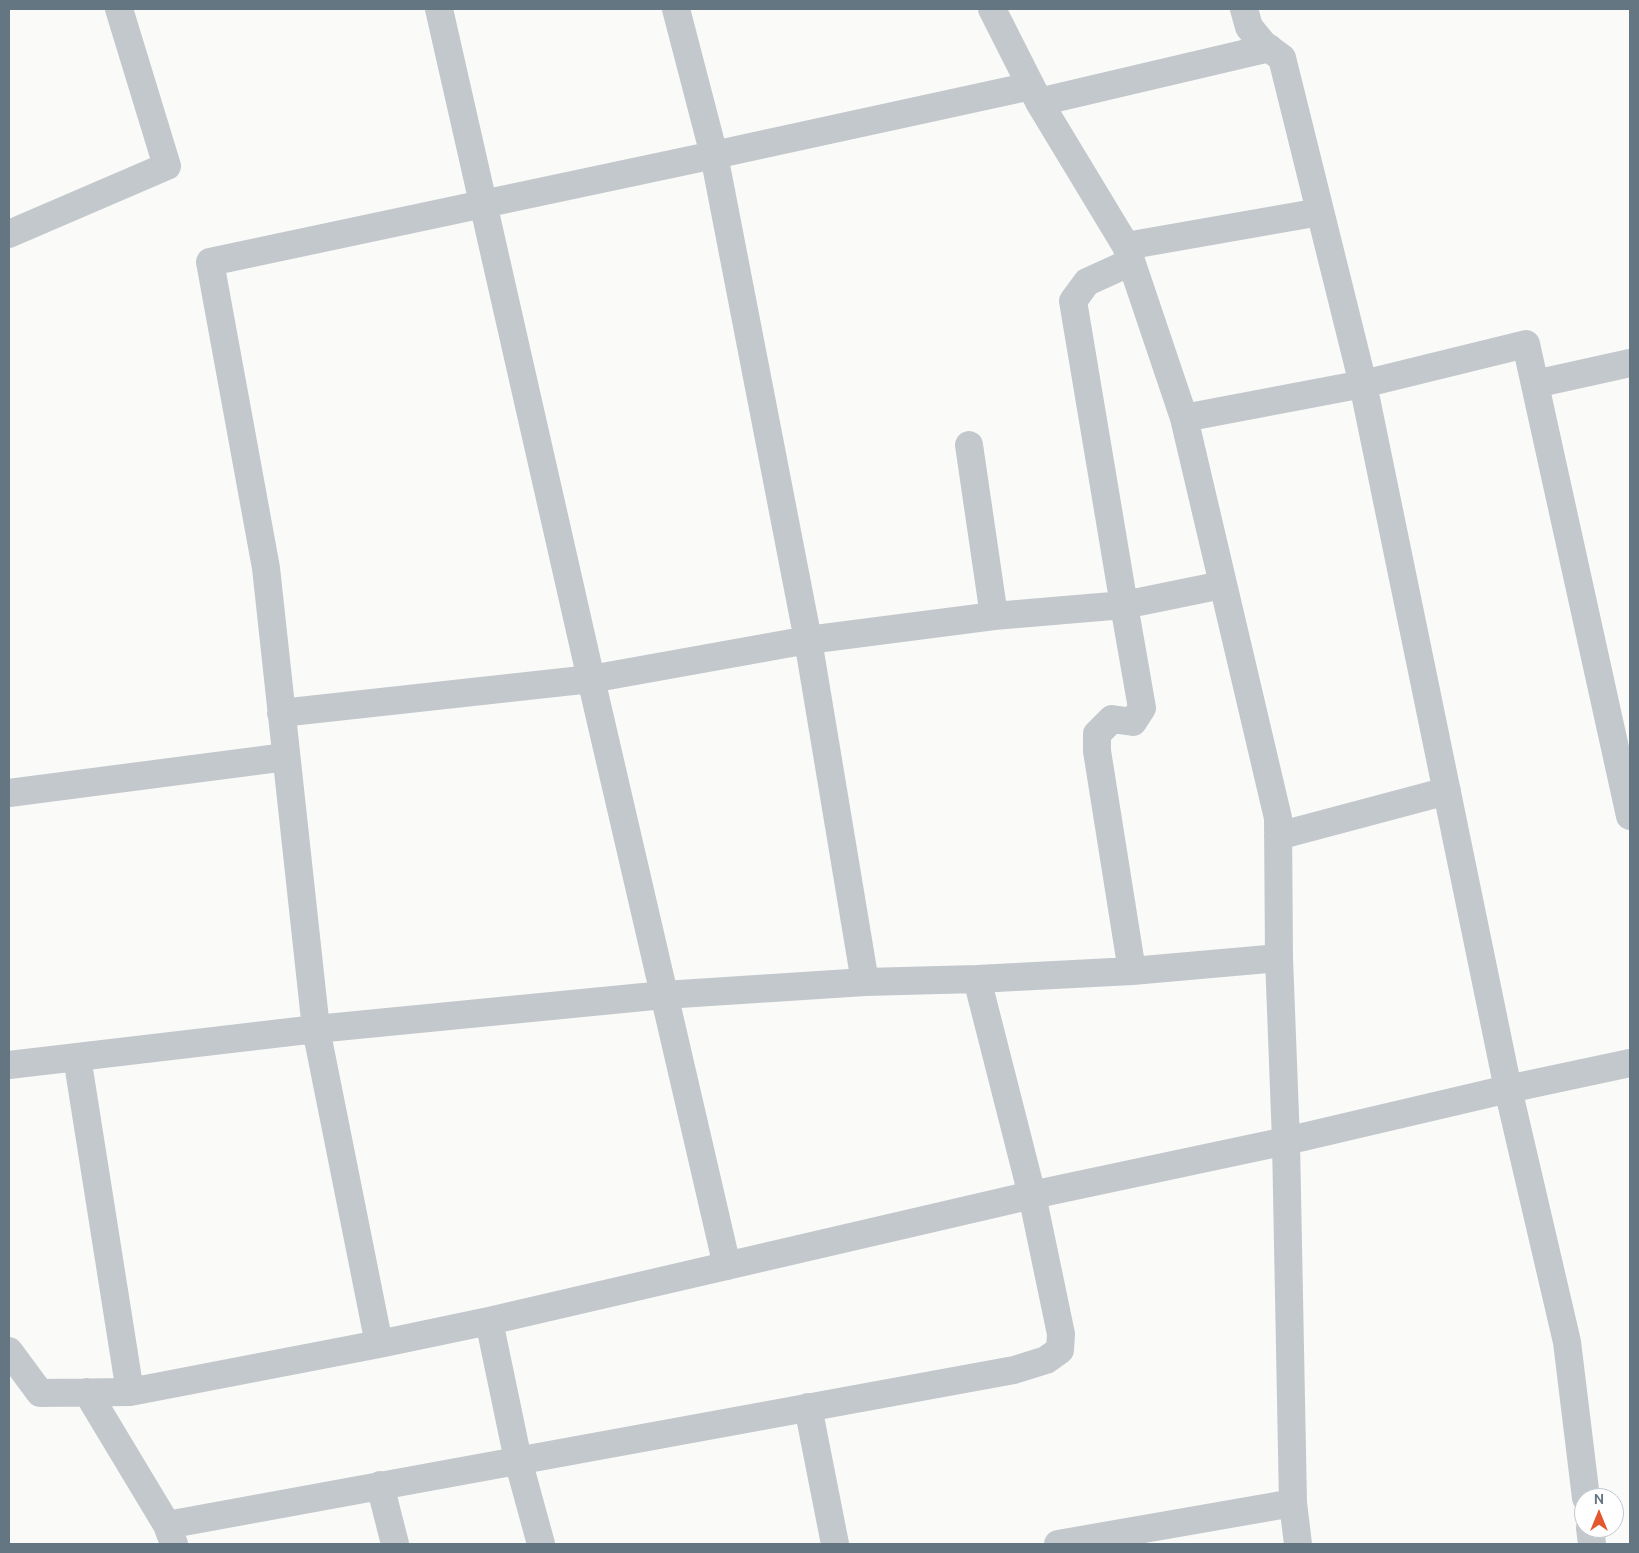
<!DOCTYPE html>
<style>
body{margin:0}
#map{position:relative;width:1639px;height:1553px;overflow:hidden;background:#fafaf8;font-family:Ubuntu,sans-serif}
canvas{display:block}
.frame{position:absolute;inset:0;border:10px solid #657683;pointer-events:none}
.north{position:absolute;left:1574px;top:1488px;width:50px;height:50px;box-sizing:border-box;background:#fff;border:1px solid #c1c8cd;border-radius:50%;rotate:0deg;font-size:14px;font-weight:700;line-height:20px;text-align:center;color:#657683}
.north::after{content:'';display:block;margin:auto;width:18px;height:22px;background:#e4572e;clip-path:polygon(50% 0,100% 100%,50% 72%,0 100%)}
</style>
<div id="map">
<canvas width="1639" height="1553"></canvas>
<div class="frame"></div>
<div class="north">N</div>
</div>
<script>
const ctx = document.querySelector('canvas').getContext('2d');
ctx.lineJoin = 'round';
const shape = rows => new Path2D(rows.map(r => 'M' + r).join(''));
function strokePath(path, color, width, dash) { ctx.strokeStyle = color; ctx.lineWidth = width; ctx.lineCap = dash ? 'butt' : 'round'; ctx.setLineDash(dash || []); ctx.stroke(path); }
strokePath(shape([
 [439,9,591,679,727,1266],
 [676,9,714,155,808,640,865,982],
 [992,9,1039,102,1126,246,1184,418,1278,818,1279,958,1286,1141,1293,1503,1298,1544],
 [1244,9,1249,27,1263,44,1282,58,1363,384,1508,1089,1567,1342,1586,1498],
 [1039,102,1269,48],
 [9,234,167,166,119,9],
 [1126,246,1320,212],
 [1535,384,1630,363],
 [1184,418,1363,384,1526,344,1630,816],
 [969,445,994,616],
 [281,713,591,679,808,640,994,616,1124,605,1073,301,1087,282,1131,262],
 [9,793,286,757],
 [1278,836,1447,791],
 [1132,971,1097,751,1097,734,1112,719,1133,722,1142,708,1124,605,1222,585],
 [77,1057,130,1392],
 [9,1065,316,1029,664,995,865,982,977,979,1132,971,1279,958],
 [489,1321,518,1460,541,1544],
 [379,1344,316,1029,266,568,210,262,714,155,1031,86],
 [9,1351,40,1393,130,1392,379,1344,489,1321,1032,1195,1286,1141,1508,1089,1630,1063],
 [87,1392,167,1525,174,1544],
 [808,1407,835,1544],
 [380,1485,395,1544],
 [167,1525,1014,1370,1046,1360,1060,1350,1061,1334,1032,1195,977,979],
 [1590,1528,1592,1544],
 [1058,1544,1293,1503]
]), '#c3c8cc', 28);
</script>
